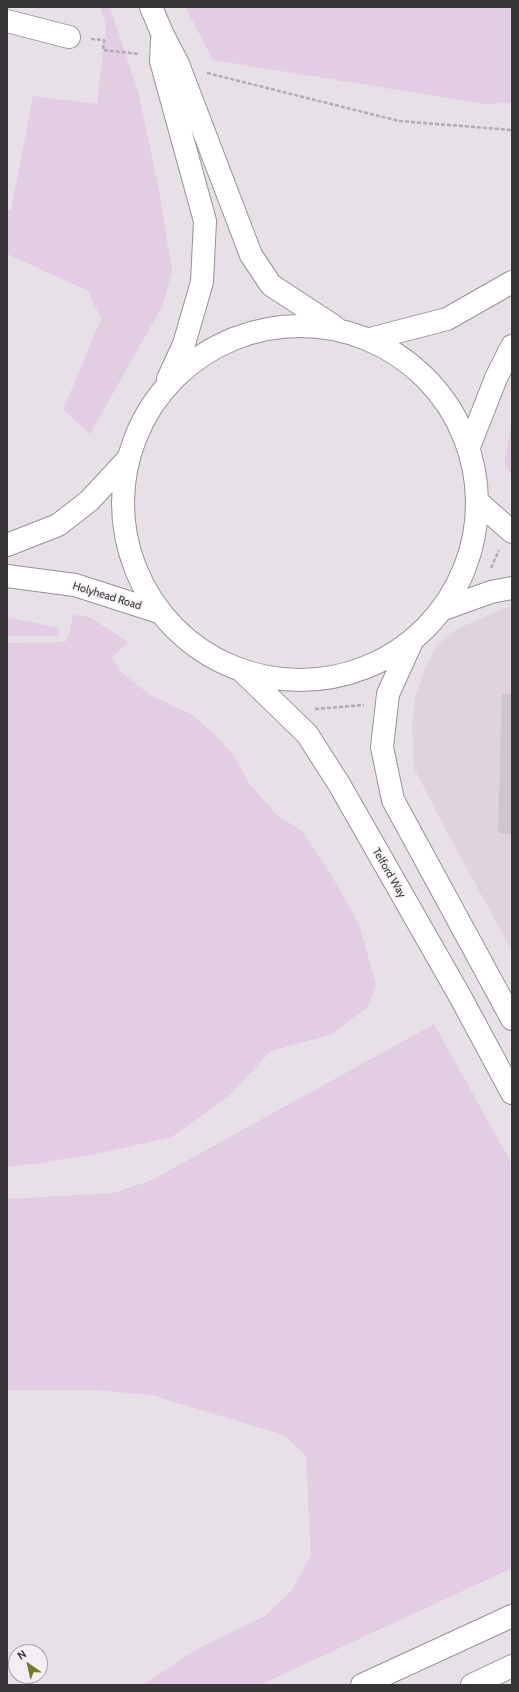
<!DOCTYPE html>
<style>
body{margin:0}
#map{position:relative;width:519px;height:1692px;overflow:hidden;background:#e7e1e7;font-family:Cabin,sans-serif}
canvas{display:block}
.frame{position:absolute;inset:0;border:8px solid #383638;pointer-events:none}
.north{position:absolute;left:8px;top:1644px;width:40px;height:40px;box-sizing:border-box;background:#f4eff4;border:1px solid #a9a5a9;border-radius:50%;rotate:326deg;font-size:11px;font-weight:700;line-height:16px;text-align:center;color:#383638}
.north::after{content:'';display:block;margin:auto;width:14px;height:18px;background:#717c27;clip-path:polygon(50% 0,100% 100%,50% 72%,0 100%)}
</style>
<div id="map">
<canvas width="519" height="1692"></canvas>
<div class="frame"></div>
<div class="north">N</div>
</div>
<script>
const ctx = document.querySelector('canvas').getContext('2d');
ctx.lineJoin = 'round';
function fillPath(path, color) { ctx.fillStyle = color; ctx.fill(path, 'evenodd'); }
const shape = rows => new Path2D(rows.map(r => 'M' + r).join(''));
function trace(path, color, width, dash) { ctx.strokeStyle = color; ctx.lineWidth = width; ctx.lineCap = dash ? 'butt' : 'round'; ctx.setLineDash(dash || []); ctx.stroke(path); }
function drawText(font, color, halo, rows, align = 'center') {
  ctx.font = font + ' Cabin,sans-serif'; ctx.lineWidth = 3; ctx.setLineDash([]); ctx.textBaseline = 'middle'; ctx.strokeStyle = halo; ctx.fillStyle = color; for (const [text, x, y, turn = 0] of rows) {
    ctx.save(); ctx.translate(x, y); ctx.rotate((+turn || 0) * Math.PI / 180); ctx.textAlign = isNaN(turn) ? turn : align; if (halo) ctx.strokeText(text, 0, 0); ctx.fillText(text, 0, 0); ctx.restore();
  }
}
const built = shape([
 [512,607,512,951,441,821,414,768,412,725,415,698,426,666,437,645,457,629,504,608]
]);
const green = shape([
 [100,7,110,7,138,91,159,190,172,271,163,305,90,434,63,410,101,319,88,291,7,254,7,209,11,210,33,96,97,104,106,26],
 [185,7,512,7,512,103,484,104,213,60],
 [512,420,512,476,504,463],
 [73,615,90,617,128,642,112,658,122,673,149,694,192,715,211,731,234,755,249,783,277,815,302,831,333,878,359,924,376,984,368,1007,330,1035,271,1051,228,1097,172,1137,101,1153,33,1164,7,1167,7,643,65,642,69,633],
 [7,617,59,628,59,636,7,636],
 [434,1024,512,1164,512,1568,260,1685,143,1685,197,1649,265,1616,292,1590,311,1555,306,1456,284,1435,151,1395,94,1390,7,1390,7,1199,113,1193,152,1180]
]);
const building = shape([
 [502,694,512,694,512,834,498,833]
]);
const path = shape([
 [91,39,104,40,103,50,139,54],
 [207,73,399,121,512,130],
 [491,568,499,550],
 [315,709,364,705]
]);
const street = shape([
 [7,21,69,37],
 [478,502,512,532],
 [441,610,491,592,512,588]
]);
const secondary = shape([
 [370,339,447,319,512,282],
 [469,447,496,378,512,346],
 [7,545,58,525,89,501,127,460],
 [7,576,75,585,159,612]
]);
const primary = shape([
 [151,7,162,33,178,64,251,255,271,285,335,327],
 [162,40,161,61,205,221,202,282,184,344,168,379],
 '123 503a177 177 0 1 1 354 0a177 177 0 1 1-354 0Z',
 [413,639,388,694,382,747,393,800,512,1019],
 [242,671,307,734,339,784,461,998,512,1093]
]);
const highway = shape([
 [362,1685,512,1616],
 [472,1685,512,1666]
]);
const streetNames = [
 ["Holyhead Road",107,596,17],
 ["Telford Way",389,873,60]
];
fillPath(built, '#dfd3de');
fillPath(green, '#e3cde3');
fillPath(building, '#ccc7cc');
trace(street, '#969196', 24);
trace(secondary, '#969196', 24);
trace(primary, '#969196', 24);
trace(highway, '#969196', 24);
trace(path, '#b1acb1', 2.5, [4, 2]);
trace(street, '#fff', 22);
trace(secondary, '#fff', 22);
trace(primary, '#fff', 22);
trace(highway, '#fff', 22);
drawText('11px', '#383638', '#f4eff4', streetNames);
</script>
